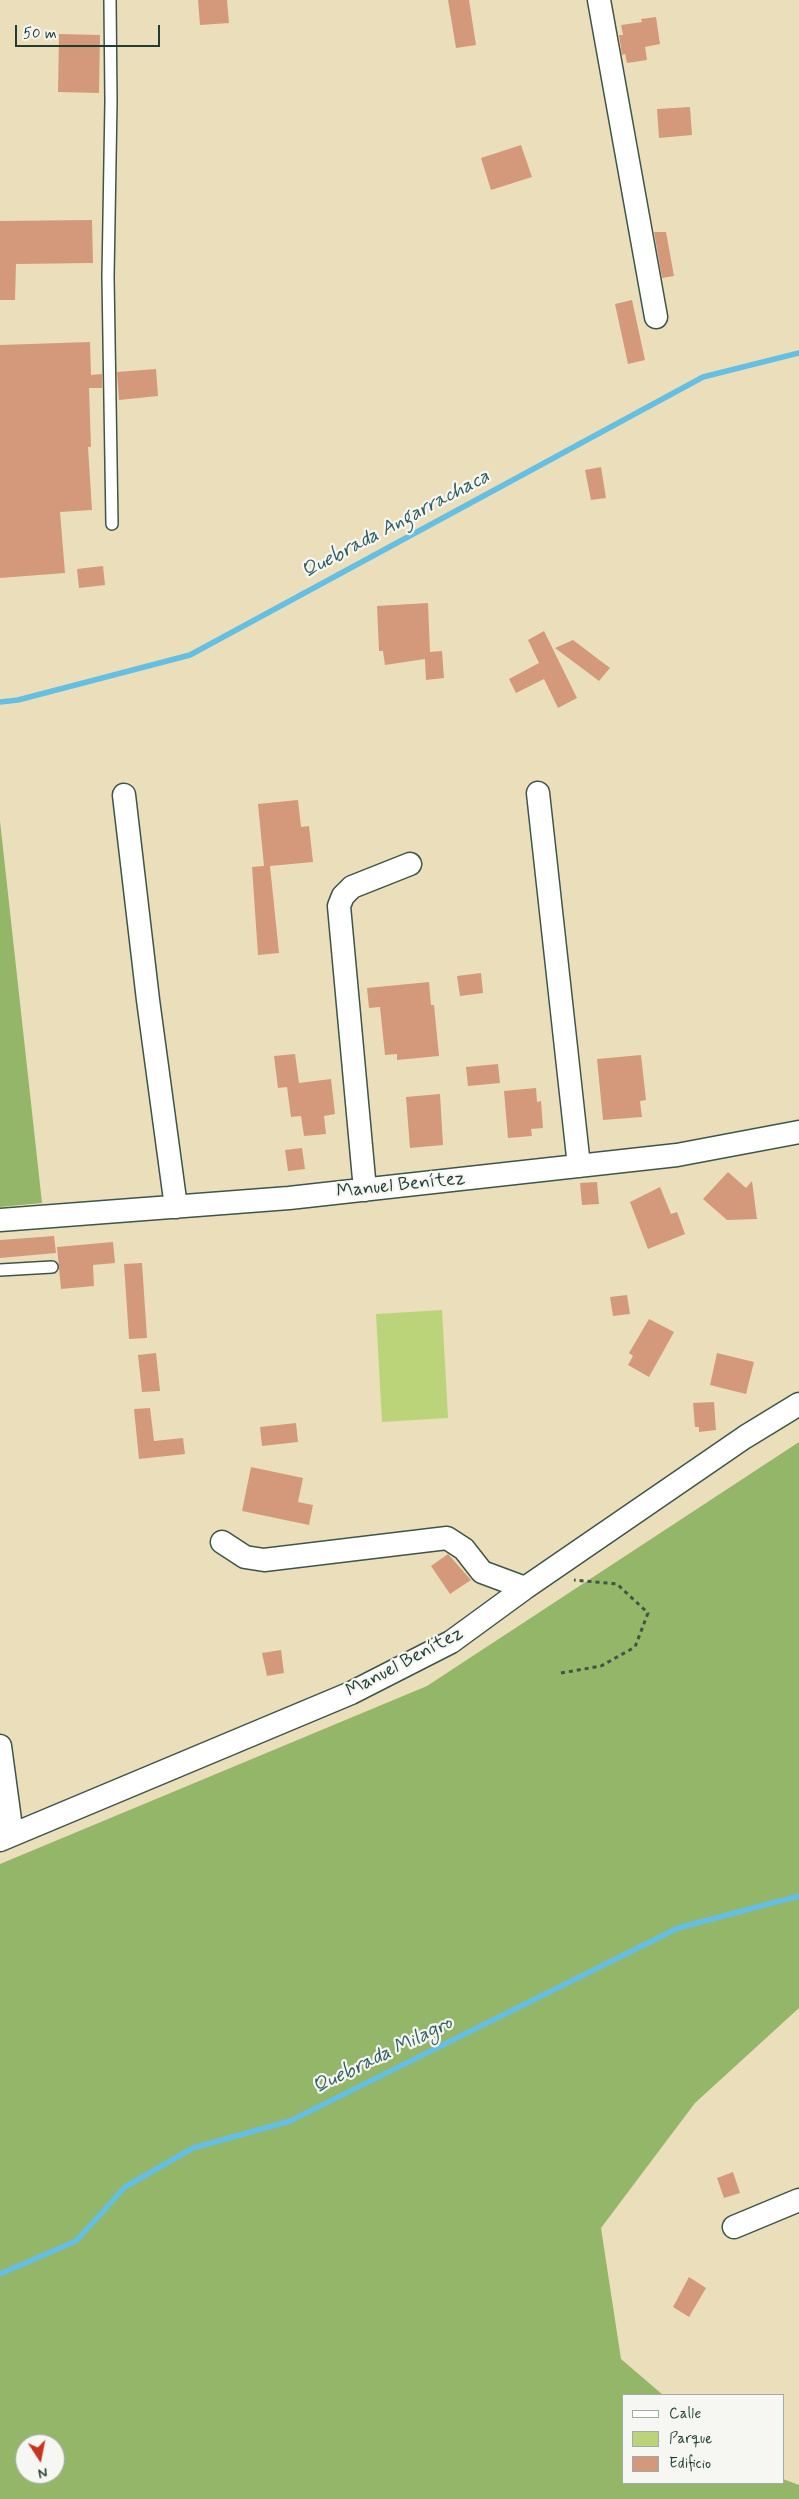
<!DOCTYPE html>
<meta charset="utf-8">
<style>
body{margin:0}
#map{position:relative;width:799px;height:2499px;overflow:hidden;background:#ebdfbb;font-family:Mynerve,sans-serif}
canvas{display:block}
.legend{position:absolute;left:622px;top:2394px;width:162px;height:90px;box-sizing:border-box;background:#f6f6f2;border:1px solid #a0aca6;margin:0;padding:6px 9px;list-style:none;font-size:15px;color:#1f3d34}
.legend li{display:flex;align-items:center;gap:10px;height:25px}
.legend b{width:25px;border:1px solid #a0aca6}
.north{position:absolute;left:15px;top:2434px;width:50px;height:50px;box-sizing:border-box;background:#f6f6f2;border:1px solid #a0aca6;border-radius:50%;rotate:169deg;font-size:14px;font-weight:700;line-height:20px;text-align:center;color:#1f3d34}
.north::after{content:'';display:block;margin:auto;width:18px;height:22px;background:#c8321e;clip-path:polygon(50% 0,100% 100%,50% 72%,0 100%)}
.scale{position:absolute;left:15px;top:25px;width:145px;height:22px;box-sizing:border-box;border:2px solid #1f3d34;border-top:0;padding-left:6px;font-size:15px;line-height:18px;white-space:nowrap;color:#1f3d34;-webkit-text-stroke:4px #f6f6f2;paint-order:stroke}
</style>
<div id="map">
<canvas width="799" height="2499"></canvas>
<ul class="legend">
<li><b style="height:6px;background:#fff"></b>Calle</li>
<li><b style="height:14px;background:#bbd479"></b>Parque</li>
<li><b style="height:14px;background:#d4997b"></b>Edificio</li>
</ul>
<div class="north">N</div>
<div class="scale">50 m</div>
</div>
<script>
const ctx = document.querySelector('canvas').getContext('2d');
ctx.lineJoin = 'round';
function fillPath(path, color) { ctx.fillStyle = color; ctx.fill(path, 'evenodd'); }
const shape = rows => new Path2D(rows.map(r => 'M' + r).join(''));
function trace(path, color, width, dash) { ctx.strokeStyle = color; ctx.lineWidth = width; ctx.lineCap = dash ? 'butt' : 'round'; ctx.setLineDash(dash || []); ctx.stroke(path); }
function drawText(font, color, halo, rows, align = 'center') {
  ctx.font = font + ' Mynerve,sans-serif'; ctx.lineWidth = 4.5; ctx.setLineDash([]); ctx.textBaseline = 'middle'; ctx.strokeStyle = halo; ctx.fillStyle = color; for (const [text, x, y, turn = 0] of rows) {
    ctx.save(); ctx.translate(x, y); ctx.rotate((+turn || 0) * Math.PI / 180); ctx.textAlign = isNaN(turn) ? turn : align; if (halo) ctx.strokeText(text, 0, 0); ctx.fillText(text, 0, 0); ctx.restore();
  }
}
const green = shape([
 [442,1310,448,1418,382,1422,376,1314]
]);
const forest = shape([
 [0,821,42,1203,0,1207],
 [799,1442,799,2008,695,2103,601,2228,621,2359,663,2395,623,2395,623,2483,783,2483,783,2479,799,2485,799,2499,0,2499,0,1864,427,1686],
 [25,2444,55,2444,55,2474,25,2474]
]);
const stream = shape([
 [0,702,18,700,190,655,703,377,799,353],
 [0,2274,76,2241,125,2187,193,2148,290,2121,678,1928,799,1896]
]);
const building = shape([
 [198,0,227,0,229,23,200,25],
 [448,0,469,0,476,45,456,48],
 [656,17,660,44,645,47,647,60,627,63,625,54,622,55,619,35,623,35,621,25,642,22,641,19],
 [59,34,100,35,99,93,58,92],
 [690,107,692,135,659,138,657,109],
 [521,145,532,177,491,190,481,158],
 [92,220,93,263,16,264,15,300,0,300,0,221],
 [654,232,666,232,674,276,662,278],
 [632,300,645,360,628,364,615,304],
 [90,342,91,375,102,374,102,388,89,388,91,447,88,447,92,510,60,512,65,573,0,578,0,345],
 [156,369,158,396,119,400,117,372],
 [601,467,606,498,591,500,585,470],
 [103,566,105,585,79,588,77,569],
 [428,603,430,652,442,651,444,678,426,680,425,659,385,665,383,651,379,651,377,606],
 [544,631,577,698,558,708,544,679,516,693,509,679,539,663,528,640],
 [573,640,610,668,599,681,555,648],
 [298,800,301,827,309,826,313,862,270,866,279,953,258,955,252,867,264,866,258,804],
 [481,973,483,993,460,996,457,976],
 [429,982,431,1005,434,1005,439,1056,397,1060,397,1054,385,1055,380,1007,369,1008,367,988],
 [295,1054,299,1083,331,1079,335,1114,324,1116,326,1134,304,1136,301,1116,291,1117,287,1087,278,1088,274,1056],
 [641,1055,646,1100,640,1101,642,1117,603,1120,597,1059],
 [498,1064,500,1083,468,1086,466,1067],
 [536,1088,537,1102,541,1101,543,1128,531,1129,532,1136,508,1138,504,1091],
 [440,1094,443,1145,410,1148,406,1097],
 [302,1148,305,1169,288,1171,285,1150],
 [728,1172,746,1188,752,1181,757,1219,727,1220,703,1199],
 [597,1182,599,1204,582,1205,580,1183],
 [660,1187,671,1214,677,1212,685,1234,648,1249,630,1202],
 [54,1236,56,1253,0,1258,0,1240],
 [113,1242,115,1263,93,1265,94,1286,61,1289,57,1247],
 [142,1263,147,1338,129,1339,124,1264],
 [627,1295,630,1314,613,1316,610,1297],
 [649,1319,674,1332,649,1377,628,1365,633,1356,629,1353],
 [156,1353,160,1391,142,1392,138,1355],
 [717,1353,754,1362,746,1394,710,1385],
 [714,1402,716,1430,699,1432,699,1427,695,1427,693,1403],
 [150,1408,154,1441,183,1438,185,1454,139,1459,134,1409],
 [296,1423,298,1442,262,1446,260,1427],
 [251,1467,303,1478,298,1502,313,1505,309,1525,242,1511],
 [448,1554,471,1580,450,1594,431,1566],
 [281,1650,284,1673,267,1676,262,1653],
 [733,2172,740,2193,724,2198,717,2178],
 [689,2277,706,2288,689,2317,673,2307]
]);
const path = shape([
 [561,1673,601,1666,635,1647,648,1613,617,1584,574,1580]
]);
const lane = shape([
 [110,0,111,101,108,277,112,524],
 [0,1270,52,1267]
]);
const street = shape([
 [599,0,656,317],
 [538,793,579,1166],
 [124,795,148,1000,176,1207],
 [365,1190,339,906,343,896,352,887,410,864],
 [0,1220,289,1198,677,1155,799,1132],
 [222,1542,245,1557,264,1560,447,1538,464,1549,482,1572,525,1588],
 [0,1746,12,1835],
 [0,1840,351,1693,451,1642,525,1588,745,1437,799,1404],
 [734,2227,799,2200]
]);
const streetNames = [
 ["Manuel Benítez",401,1186,-6],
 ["Manuel Benítez",405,1663,-28]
];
const waterNames = [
 ["Quebrada Angarrachaca",396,525,-28],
 ["Quebrada Milagro",383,2056,-26]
];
fillPath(green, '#bbd479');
fillPath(forest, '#94b669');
trace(stream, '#64bfe2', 5.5);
fillPath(building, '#d4997b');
trace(lane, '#3e5548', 14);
trace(street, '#3e5548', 25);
trace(path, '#3e5548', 3, [4, 4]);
trace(lane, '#fff', 11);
trace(street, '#fff', 22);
drawText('19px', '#1f3d34', '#f6f6f2', streetNames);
drawText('italic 20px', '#305e60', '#f6f6f2', waterNames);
</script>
